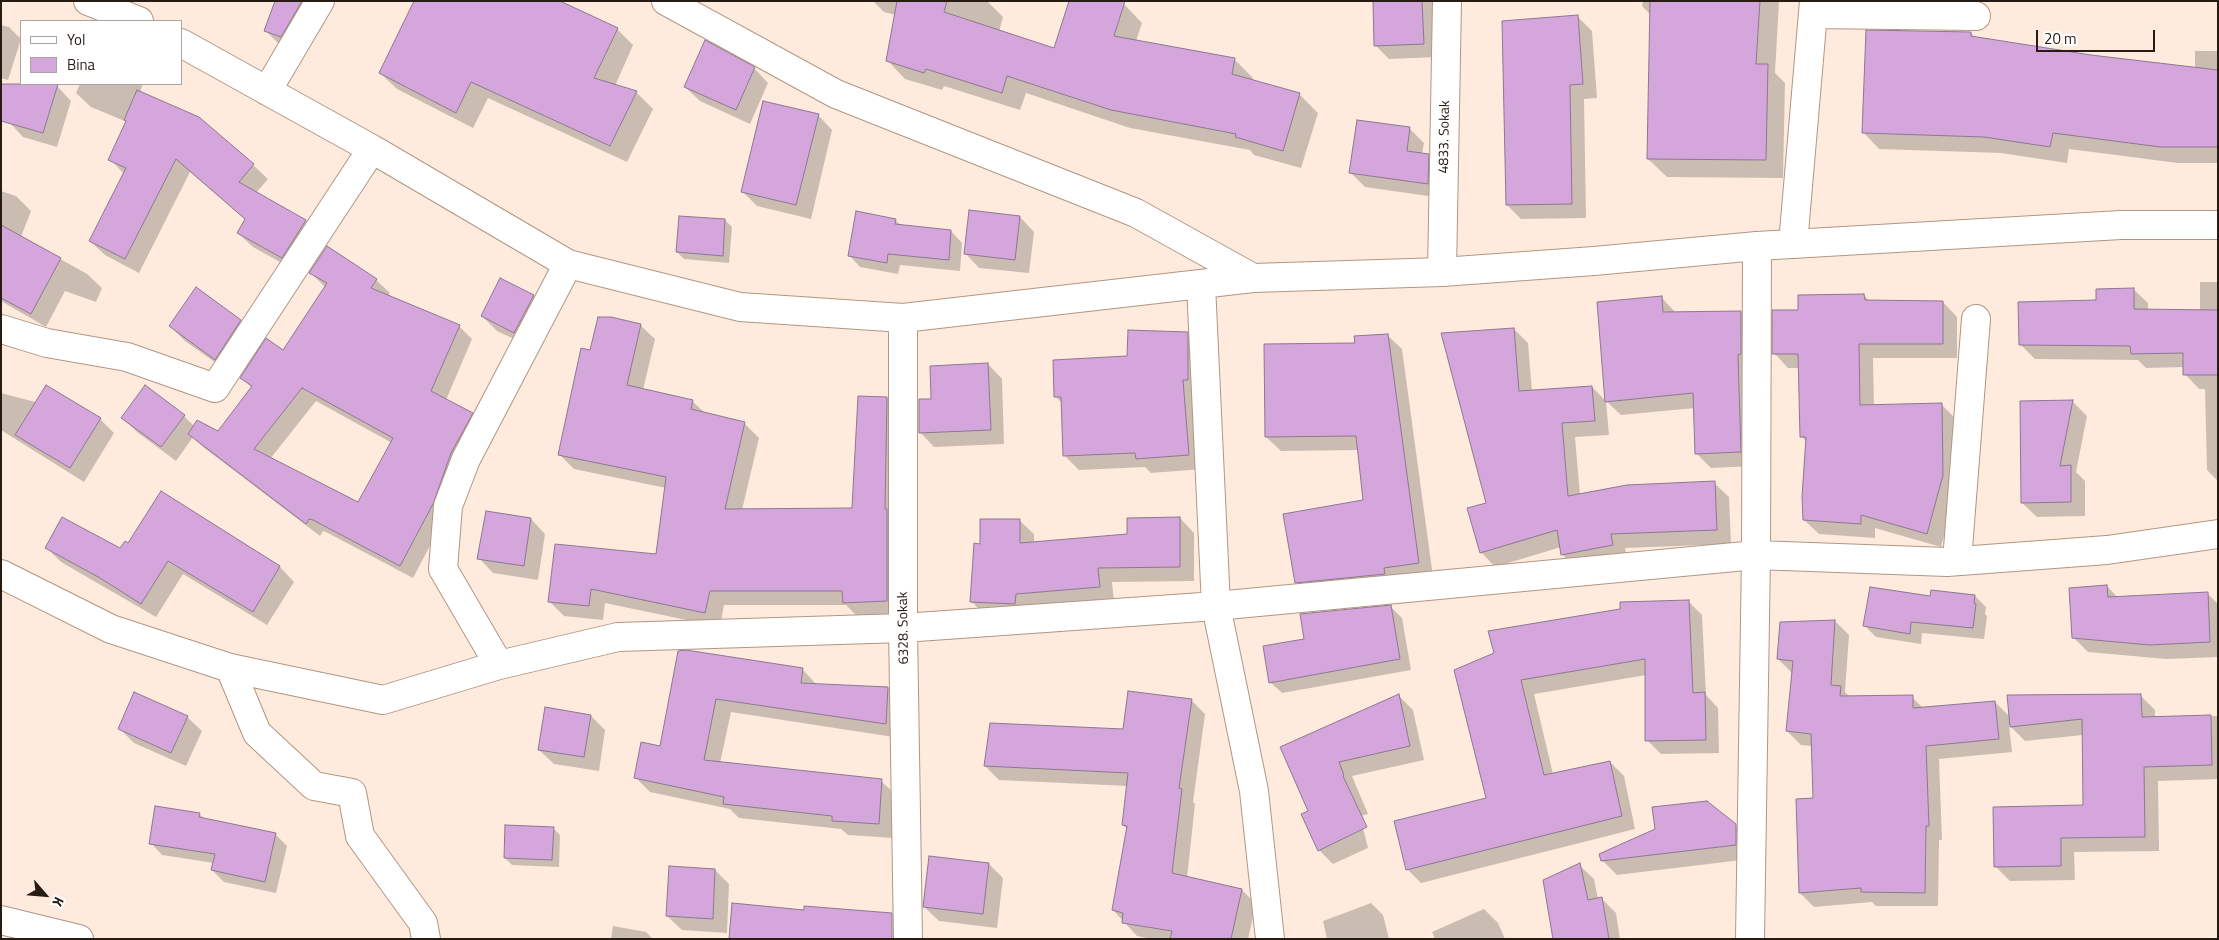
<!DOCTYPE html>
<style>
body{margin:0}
#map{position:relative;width:2219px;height:940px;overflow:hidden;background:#feebde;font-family:"Titillium Web",sans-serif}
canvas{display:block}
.frame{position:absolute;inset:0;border:2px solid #271c14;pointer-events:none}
.legend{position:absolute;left:20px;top:20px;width:162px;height:65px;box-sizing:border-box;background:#fff;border:1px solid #a9a4a1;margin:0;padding:6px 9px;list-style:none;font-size:15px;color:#271c14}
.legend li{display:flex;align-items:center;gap:10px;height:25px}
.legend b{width:25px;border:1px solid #a9a4a1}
.north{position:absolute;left:20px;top:870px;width:50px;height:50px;-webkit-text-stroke:4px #fff;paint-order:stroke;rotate:117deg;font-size:14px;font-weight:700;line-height:20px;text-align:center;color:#271c14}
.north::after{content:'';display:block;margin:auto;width:18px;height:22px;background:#271c14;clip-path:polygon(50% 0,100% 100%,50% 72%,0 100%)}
.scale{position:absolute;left:2036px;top:30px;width:119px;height:22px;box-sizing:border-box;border:2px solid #271c14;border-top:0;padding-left:6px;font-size:15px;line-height:18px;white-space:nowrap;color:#271c14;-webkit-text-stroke:4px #fff;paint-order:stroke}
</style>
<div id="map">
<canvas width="2219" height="940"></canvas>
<div class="frame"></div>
<ul class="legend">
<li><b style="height:6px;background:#fff"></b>Yol</li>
<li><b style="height:14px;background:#d5a6dc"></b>Bina</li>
</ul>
<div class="north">K</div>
<div class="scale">20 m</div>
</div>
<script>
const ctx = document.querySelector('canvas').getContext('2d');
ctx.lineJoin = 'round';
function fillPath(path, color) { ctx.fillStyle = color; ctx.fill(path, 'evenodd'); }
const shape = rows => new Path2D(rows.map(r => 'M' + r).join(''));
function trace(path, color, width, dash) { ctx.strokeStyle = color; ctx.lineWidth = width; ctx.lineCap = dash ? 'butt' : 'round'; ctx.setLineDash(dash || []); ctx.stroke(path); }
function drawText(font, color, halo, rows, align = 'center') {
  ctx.font = font + ' "Titillium Web",sans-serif'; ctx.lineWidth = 4; ctx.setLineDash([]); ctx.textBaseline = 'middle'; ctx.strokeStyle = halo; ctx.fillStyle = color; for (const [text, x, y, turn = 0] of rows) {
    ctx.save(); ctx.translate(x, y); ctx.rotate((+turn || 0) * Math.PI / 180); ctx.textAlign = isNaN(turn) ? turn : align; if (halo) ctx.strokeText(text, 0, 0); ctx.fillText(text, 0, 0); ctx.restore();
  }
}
const shadow = shape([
 [277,1,327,1,280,45,265,30],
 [873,1,987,1,1003,17,999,32,1054,49,1124,4,1142,23,1136,41,1235,60,1253,78,1252,81,1299,94,1318,113,1301,168,1254,155,1250,150,1130,128,1026,93,1020,110,944,86,942,90,905,79,887,60,896,15,884,12],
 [1374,1,1435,1,1437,57,1389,59,1375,45],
 [1643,1,1779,1,1775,73,1785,83,1783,178,1667,177,1648,159,1651,15,1642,6],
 [1871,1,1980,1,1979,20],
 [1577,16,1592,31,1597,98,1584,99,1586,218,1521,219,1507,205],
 [1,25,9,27,21,39,8,80,1,78],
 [617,29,633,45,615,86,637,93,653,109,627,162,488,98,473,128,397,89,380,73],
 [1971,33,1976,39,2091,56,2195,69,2195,51,2218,51,2218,163,2178,163,2069,149,2067,163,2001,153,1879,149,1863,132],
 [754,68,768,83,750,124,700,101,685,87],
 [21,82,48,84,57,86,71,101,57,147,23,137,9,122],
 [80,84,143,84,140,92,199,118,253,165,268,179,256,193,306,221,320,236,296,271,253,247,238,233,246,220,190,172,139,273,105,255,90,241,124,174,110,159,127,122,91,107,76,93],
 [818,115,832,130,811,219,757,206,743,192],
 [1409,128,1424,143,1422,154,1428,155,1442,169,1442,198,1365,187,1351,173],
 [1,191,16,196,31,211,21,237,87,274,102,288,96,302,65,291,46,327,1,301],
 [1020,217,1034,232,1029,273,979,268,965,253],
 [725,220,732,227,729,263,684,259,677,252],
 [895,220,902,226,951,231,962,243,960,271,900,265,898,274,860,267,849,255],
 [328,247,376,280,390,293,388,296,459,326,472,339,446,400,472,414,485,427,445,517,413,578,328,533,323,531,320,536,203,447,193,437,176,461,137,432,123,418,184,416,194,426,219,433,252,388,242,378,284,352,325,287,311,273],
 [316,401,392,443,359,504,270,459],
 [2200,282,2218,282,2218,481,2207,470,2205,389,2199,389,2185,374,2185,367,2146,368,2138,360,2035,359,2020,344,2097,301,2133,289,2148,303,2148,310,2200,311],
 [1864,295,1870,302,1943,302,1957,317,1957,358,1873,358,1874,406,1941,404,1956,419,1957,490,1941,547,1875,528,1875,538,1819,534,1804,520,1807,442,1802,437,1799,368,1788,368,1774,353,1799,311],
 [534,296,548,310,529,346,497,331,482,316],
 [1661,297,1676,313,1741,312,1755,327,1755,466,1711,468,1696,453,1695,408,1621,415,1606,401],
 [240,321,255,335,230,373,185,341,170,326],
 [640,325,655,339,643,390,692,401,706,414,744,423,759,438,742,510,854,509,887,398,901,413,901,615,858,617,846,605,724,605,720,627,605,603,603,620,564,616,550,602,657,555,666,488,574,469,559,454,591,352],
 [1514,329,1528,343,1532,392,1592,387,1606,401,1609,435,1575,437,1580,495,1714,483,1729,497,1731,544,1625,548,1627,559,1576,569,1562,554,1561,547,1495,567,1481,552],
 [1187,333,1201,348,1203,469,1151,473,1145,467,1079,470,1065,456,1062,403,1056,397,1128,357],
 [1387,335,1402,349,1433,577,1310,597,1296,582,1364,501,1359,450,1281,451,1266,437,1356,344],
 [988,364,1002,379,1004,444,934,447,920,432,932,401],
 [1,393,100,419,114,433,84,482,1,430],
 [2072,401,2087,416,2076,472,2085,481,2085,516,2037,517,2022,503],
 [161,493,280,567,294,582,267,625,183,574,156,617,61,562,47,548,121,550,129,544],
 [487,512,531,519,545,534,538,580,493,573,479,558],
 [1180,518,1194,533,1194,581,1112,582,1114,602,986,616,971,601,981,545,1019,520,1034,534,1034,543,1128,536],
 [2107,586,2118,598,2207,593,2218,604,2218,657,2166,659,2088,652,2073,637],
 [1975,596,1986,607,1985,614,1987,616,1984,639,1922,633,1921,644,1876,637,1865,626,1931,597],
 [1688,601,1702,615,1706,695,1718,708,1719,753,1661,754,1647,740,1646,675,1534,694,1553,774,1610,762,1624,776,1635,829,1421,883,1407,869,1488,799,1456,671],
 [1390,606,1402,618,1411,670,1282,693,1270,682],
 [1835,621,1849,635,1845,692,1850,697,1912,697,1924,709,1995,702,2010,717,2140,695,2155,710,2155,718,2218,716,2218,779,2158,781,2159,851,2074,852,2075,880,2010,881,1996,867,2084,806,2083,735,2025,741,2009,725,2012,752,1939,759,1942,840,1939,840,1938,906,1876,906,1872,902,1814,907,1800,893,1814,799,1813,746,1801,745,1787,731,1792,673,1778,659],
 [679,652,802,669,817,685,888,688,902,703,900,738,731,712,720,763,881,781,896,795,893,838,848,835,841,829,739,818,730,809,650,792,635,777,661,747],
 [1399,696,1413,710,1424,760,1352,776,1368,814,1360,816,1368,848,1333,864,1319,850,1310,811,1282,747],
 [1191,700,1205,714,1193,802,1195,804,1187,878,1242,890,1256,904,1248,939,1151,939,1137,936,1113,910,1127,829,1123,825,1128,786,999,780,985,766,1124,731],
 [546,709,591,716,605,730,599,771,554,764,539,750],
 [187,717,202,731,186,766,134,743,120,729],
 [199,814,205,819,275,834,287,846,276,893,224,882,212,870,214,863,162,855,151,843],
 [1735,825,1750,840,1750,859,1617,875,1602,860,1656,830],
 [553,828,560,835,559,867,512,865,505,858],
 [989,864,1003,878,997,928,939,921,924,907],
 [1579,865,1594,879,1598,899,1602,899,1616,913,1620,939,1554,939],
 [715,870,729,884,727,933,682,930,667,916],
 [1371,903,1383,915,1389,939,1327,939,1323,921],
 [1484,909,1498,923,1505,939,1435,939,1432,932],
 [613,926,646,932,653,939,611,939]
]);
const building = shape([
 [275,1,302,1,281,37,264,31,275,1],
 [414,1,560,1,618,28,594,78,637,91,610,146,471,82,456,113,379,73,414,1],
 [897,1,947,1,944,12,1054,48,1069,1,1125,1,1114,36,1235,58,1232,74,1300,93,1283,151,1235,137,1236,134,1111,110,1007,76,1002,93,926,69,924,73,886,61,897,1],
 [1373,1,1422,1,1424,44,1374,46,1373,1],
 [1650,1,1760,1,1756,64,1768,64,1766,160,1647,159,1650,1],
 [1578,15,1583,84,1570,85,1572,204,1506,205,1502,21,1578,15],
 [1866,30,1971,32,1971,36,2091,55,2218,70,2218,147,2160,147,2053,133,2050,147,1984,137,1862,133,1866,30],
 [705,40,755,67,736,110,684,87,705,40],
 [1,84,58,84,43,133,1,121,1,84],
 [137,90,199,117,254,164,239,182,306,220,282,258,237,233,245,219,176,159,125,259,89,241,126,168,108,160,126,121,124,120,137,90],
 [763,101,819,114,796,205,741,192,763,101],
 [1357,120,1410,127,1407,151,1429,154,1428,184,1349,173,1357,120],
 [969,210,1020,216,1015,260,964,254,969,210],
 [856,211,896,219,895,224,951,230,949,260,888,254,887,263,848,256,856,211],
 [679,216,725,219,723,256,676,252,679,216],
 [1,225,61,258,31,314,1,298,1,225],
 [327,246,377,279,371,288,460,325,431,391,473,413,451,453,433,504,400,566,313,520,309,519,306,524,188,434,197,420,218,431,252,386,240,378,266,338,283,350,327,283,309,273,327,246],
 [302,388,393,438,358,502,254,449,302,388],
 [500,278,534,295,514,333,481,316,500,278],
 [196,287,241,320,215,360,169,326,196,287],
 [2134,288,2134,309,2218,310,2218,375,2183,375,2183,353,2131,354,2130,346,2019,345,2018,302,2096,300,2096,289,2134,288],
 [1864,294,1865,300,1943,301,1943,344,1859,344,1860,405,1942,403,1943,475,1927,534,1861,515,1861,524,1803,520,1802,497,1806,437,1800,437,1798,354,1772,354,1772,310,1798,310,1798,295,1864,294],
 [1662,296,1663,312,1741,311,1741,354,1738,355,1741,452,1695,454,1693,393,1605,402,1597,302,1662,296],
 [598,317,611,317,641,324,627,385,693,400,691,409,745,422,725,509,852,508,858,396,887,397,885,509,887,509,887,601,843,603,842,591,710,591,705,613,591,589,589,606,548,602,555,544,656,554,666,477,558,455,581,348,590,350,598,317],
 [1514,328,1519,391,1592,386,1595,421,1562,423,1568,496,1627,485,1715,481,1717,530,1611,534,1613,545,1561,555,1557,530,1480,553,1467,508,1486,503,1441,333,1514,328],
 [1128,330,1188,332,1188,380,1183,380,1189,455,1136,459,1135,453,1063,456,1061,397,1054,397,1053,360,1127,356,1128,330],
 [1388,334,1419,563,1384,568,1385,574,1295,583,1283,514,1363,500,1356,436,1265,437,1264,344,1355,343,1354,336,1388,334],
 [988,363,991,430,919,433,919,399,931,399,930,366,988,363],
 [46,385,101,418,70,468,15,435,46,385],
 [145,385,185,415,161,447,121,418,145,385],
 [2073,400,2060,466,2071,465,2071,502,2021,503,2020,401,2073,400],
 [161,491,280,566,253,612,168,561,141,604,100,578,45,548,62,517,120,548,125,541,128,543,161,491],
 [486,511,531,518,524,566,477,559,486,511],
 [1180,517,1180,567,1098,568,1100,587,1016,594,1015,604,970,602,974,543,980,544,980,519,1020,519,1020,543,1127,534,1127,518,1180,517],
 [2107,585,2108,597,2208,592,2210,642,2150,645,2072,638,2069,588,2107,585],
 [1870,587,1930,596,1931,590,1975,595,1974,603,1976,604,1973,628,1911,622,1910,634,1863,626,1870,587],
 [1689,600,1693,693,1705,692,1706,740,1645,741,1645,659,1521,680,1544,775,1610,761,1622,816,1406,870,1394,821,1486,798,1454,670,1494,653,1488,631,1620,609,1620,602,1689,600],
 [1391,605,1400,659,1269,683,1263,646,1304,639,1300,614,1391,605],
 [1835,620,1831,685,1841,686,1840,696,1913,695,1913,708,1995,701,1999,739,1926,746,1929,826,1926,826,1925,893,1861,892,1861,888,1799,893,1796,799,1813,798,1811,734,1786,731,1793,661,1777,659,1780,622,1835,620],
 [686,650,803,668,801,683,888,687,886,724,716,699,704,760,882,779,879,824,832,821,832,816,723,804,724,797,634,778,641,742,660,746,678,651,686,650],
 [1128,691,1192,699,1179,788,1182,789,1172,873,1242,889,1231,939,1170,939,1172,931,1122,923,1123,913,1112,910,1127,826,1122,825,1128,773,984,766,990,723,1123,729,1128,691],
 [134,692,188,716,171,753,118,729,134,692],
 [1399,694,1410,746,1339,762,1344,775,1343,776,1367,827,1318,851,1301,814,1308,811,1280,747,1399,694],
 [2141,694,2142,717,2211,715,2212,765,2144,767,2145,837,2061,838,2061,866,1994,867,1993,807,2083,805,2082,719,2010,727,2007,695,2141,694],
 [545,707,591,715,584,757,538,750,545,707],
 [1707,801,1736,824,1736,845,1601,861,1599,854,1655,829,1652,807,1707,801],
 [155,806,200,813,199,817,276,833,265,882,211,870,215,854,149,844,155,806],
 [505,825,554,827,552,860,504,858,505,825],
 [929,856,989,863,983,914,923,907,929,856],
 [1580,863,1588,900,1602,897,1609,939,1553,939,1543,880,1580,863],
 [669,866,715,869,713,919,666,916,669,866],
 [732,903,804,910,804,906,892,913,892,939,729,939,732,903]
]);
const street = shape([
 [88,1,139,21],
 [1813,14,1976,16],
 [181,43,372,149,568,264,740,307,903,318,1253,278],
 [267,91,320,1],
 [1793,244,1814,1],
 [1442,272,1447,1],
 [1201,285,1216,606,1254,791,1270,939],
 [903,318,903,628,908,939],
 [1,329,47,343,127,357,215,388,372,149],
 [1957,561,1976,319],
 [1,574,111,629,230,668,383,700,499,665,618,637,903,628,1216,606,1756,555,1947,562,2107,550,2218,534],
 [499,665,443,569,448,506,466,459,568,264],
 [230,668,257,733,314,786,352,793,360,836,423,923,426,939],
 [1,920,79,939],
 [1750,939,1756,555,1757,246]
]);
const secondary = shape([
 [666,1,836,94,1136,213,1253,278,1442,272,1594,261,1757,246,2121,225,2218,225]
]);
const streetNames = [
 ["4833. Sokak",1445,137,-89],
 ["6328. Sokak",904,628,-91]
];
fillPath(shadow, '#0003');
fillPath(building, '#d5a6dc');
trace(building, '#8c7790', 1);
trace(street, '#b29681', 30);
trace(secondary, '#b29681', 30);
trace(street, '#fff', 28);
trace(secondary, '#fff', 28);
drawText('14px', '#271c14', '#fff', streetNames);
</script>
